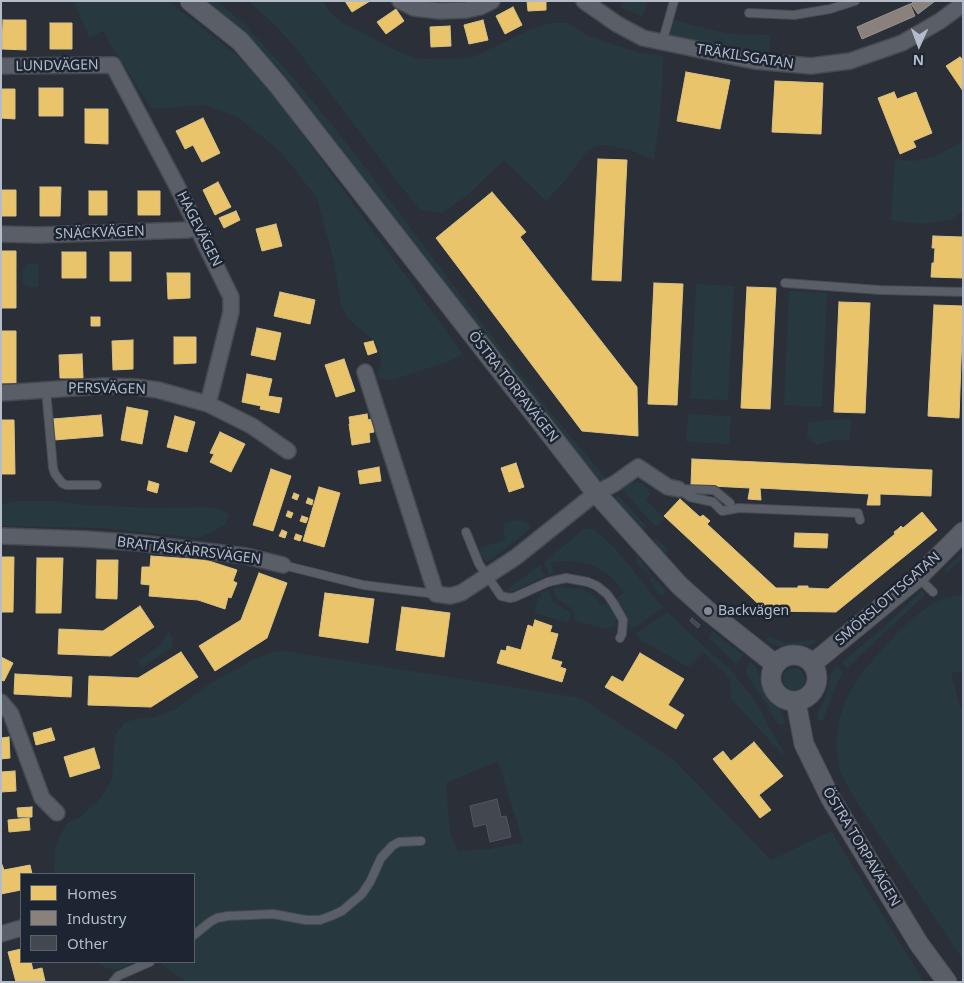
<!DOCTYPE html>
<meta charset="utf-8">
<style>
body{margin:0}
#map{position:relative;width:964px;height:983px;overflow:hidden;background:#2a2f38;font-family:"Noto Sans",sans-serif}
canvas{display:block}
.frame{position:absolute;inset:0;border:2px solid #b4bbc9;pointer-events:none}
.legend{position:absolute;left:20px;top:873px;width:175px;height:90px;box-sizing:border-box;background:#1d2533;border:1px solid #59616f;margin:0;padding:6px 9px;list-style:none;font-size:15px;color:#b4bbc9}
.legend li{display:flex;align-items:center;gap:10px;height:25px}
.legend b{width:25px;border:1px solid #59616f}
.north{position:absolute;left:894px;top:20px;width:50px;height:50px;-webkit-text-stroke:4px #1d2533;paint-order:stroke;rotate:182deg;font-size:14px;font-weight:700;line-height:20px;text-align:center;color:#b4bbc9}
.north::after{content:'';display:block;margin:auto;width:18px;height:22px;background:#b4bbc9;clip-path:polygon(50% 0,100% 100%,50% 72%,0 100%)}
</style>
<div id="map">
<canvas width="964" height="983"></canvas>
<div class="frame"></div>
<ul class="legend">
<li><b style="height:14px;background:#e9c46a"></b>Homes</li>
<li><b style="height:14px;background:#8a817c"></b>Industry</li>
<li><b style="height:14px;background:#43474f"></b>Other</li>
</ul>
<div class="north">N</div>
</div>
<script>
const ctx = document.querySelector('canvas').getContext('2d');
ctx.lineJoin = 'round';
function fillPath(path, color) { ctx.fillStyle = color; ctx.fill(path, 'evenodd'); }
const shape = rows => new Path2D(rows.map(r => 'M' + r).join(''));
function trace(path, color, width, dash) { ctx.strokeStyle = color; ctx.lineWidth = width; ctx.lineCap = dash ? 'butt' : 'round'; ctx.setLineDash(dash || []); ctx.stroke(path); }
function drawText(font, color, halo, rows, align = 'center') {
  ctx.font = font + ' "Noto Sans",sans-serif'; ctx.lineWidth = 5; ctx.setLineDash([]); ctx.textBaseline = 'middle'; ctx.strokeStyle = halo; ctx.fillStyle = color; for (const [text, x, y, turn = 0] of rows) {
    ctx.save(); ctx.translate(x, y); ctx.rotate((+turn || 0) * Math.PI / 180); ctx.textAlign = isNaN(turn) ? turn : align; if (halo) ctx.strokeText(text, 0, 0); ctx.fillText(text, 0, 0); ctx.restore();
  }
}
const green = shape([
 [74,1,168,1,218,40,248,65,273,94,463,354,450,361,392,380,376,378,382,362,375,341,348,319,341,305,334,262,317,198,280,151,237,117,205,105,152,109,110,44,104,31,89,37],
 [207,1,217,1,246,26,280,63,312,100,355,154,491,335,550,412,604,476,604,479,599,479,596,477,574,451,241,30],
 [248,1,323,1,327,9,343,23,399,52,420,59,471,58,529,30,550,23,568,23,585,34,614,45,642,53,663,56,661,108,654,160,630,150,608,145,595,146,585,154,564,182,546,201,504,160,469,194,442,213,421,210,407,194,298,51,274,24],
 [623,1,648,1,642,16,621,8],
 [673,6,677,8,674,19,691,25,731,34,770,35,769,58,671,38,668,35],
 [963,141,963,211,952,219,921,224,891,220,895,159,913,161,935,156],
 [38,263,38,287,28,287,23,283,23,269,28,264],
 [696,284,734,286,728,400,690,399],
 [789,291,827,293,822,407,784,405],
 [688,414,731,416,729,444,686,442],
 [851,419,850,440,834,440,817,445,807,437,808,423,824,420],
 [633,482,642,483,651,494,646,500,665,518,658,525,654,525,623,491,624,487],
 [618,495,647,527,644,530,616,501,616,497],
 [18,501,56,501,86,505,153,508,205,507,217,509,227,513,229,516,225,525,199,538,102,528,1,526,1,504],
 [515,520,525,522,531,527,530,529,491,560,486,562,481,555,479,548,505,540,503,524],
 [584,529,594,529,614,547,663,608,631,630,626,617,615,599,624,593,618,584,607,574,590,564,569,561,550,562,554,573,549,575,544,562],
 [654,538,657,539,668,550,665,554,652,543],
 [963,552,963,558,946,573,944,570],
 [636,557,639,557,652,577,666,591,662,597,649,580,651,578,645,569,641,568,636,562],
 [540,565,544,577,514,591,506,591,506,590],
 [560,587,581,589,591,593,602,605,608,603,617,616,615,626,606,629,573,620,575,615,574,610,556,598,553,588],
 [549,590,553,602,567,610,571,614,568,623,534,613,538,598,541,596,540,593],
 [922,590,926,594,847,668,842,662,884,627],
 [963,594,963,671,951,673,960,708,963,711,963,960,853,796,840,772,836,744,839,720,847,697,864,670,898,632,923,610,941,599],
 [667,612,731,671,753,697,787,759,731,699,730,678,703,652,688,667,642,641,635,634],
 [712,631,743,655,736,664,709,638],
 [169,632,173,639,172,647,142,668,138,661,161,644],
 [769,636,786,643,815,640,817,642,805,647,787,649,765,641],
 [285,651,581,698,674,760,771,860,831,831,924,982,186,982,160,963,155,962,194,962,194,874,54,874,55,850,60,835,67,823,80,817,100,799,112,779,115,735,124,723,138,718,155,717,176,709,211,683,253,660,272,652],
 [498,761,523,842,490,849,458,851,450,833,446,783],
 [749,663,752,663,756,668,761,677,764,692,781,711,785,721,785,724,778,724,747,674,746,670],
 [837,667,841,669,842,674,834,690,823,721,818,720,818,712,826,696,831,674],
 '783 679a11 11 0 1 1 22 0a11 11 0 1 1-22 0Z',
 [96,962,138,962,115,970,105,968]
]);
const homes = shape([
 [345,1,370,1,352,12,345,1],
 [527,1,546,1,546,10,528,11,527,1],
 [513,7,522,25,505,34,496,16,513,7],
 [396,9,404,21,386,34,377,22,396,9],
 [3,20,26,20,26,50,2,49,3,20],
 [483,20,488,40,469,44,464,25,483,20],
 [50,23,72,23,72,49,50,49,50,23],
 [450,26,451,46,431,47,430,27,450,26],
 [960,57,963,60,963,91,946,66,960,57],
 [686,72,730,80,720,129,677,121,686,72],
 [775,81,823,83,821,134,772,132,775,81],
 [39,88,63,88,63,116,39,116,39,88],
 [1,89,15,89,15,119,1,118,1,89],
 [894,92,897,99,916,92,932,133,913,141,916,147,900,154,878,98,894,92],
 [85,109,108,109,108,144,85,143,85,109],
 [203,118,220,153,202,162,193,145,185,149,176,131,203,118],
 [598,159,627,160,621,281,592,280,598,159],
 [218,182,231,207,215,215,203,190,218,182],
 [40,187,61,187,60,216,40,216,40,187],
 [1,190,16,190,16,216,1,216,1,190],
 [89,191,107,191,107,215,89,215,89,191],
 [138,191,160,191,160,215,138,215,138,191],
 [492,192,526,232,520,237,637,387,638,436,582,431,436,238,492,192],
 [236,211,240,220,224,228,219,218,236,211],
 [276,224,282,246,262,251,256,229,276,224],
 [933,236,963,237,963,278,931,277,932,263,934,263,935,248,932,248,933,236],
 [1,251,16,251,16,308,1,308,1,251],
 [62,252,86,252,86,278,62,278,62,252],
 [110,252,131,252,131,281,110,281,110,252],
 [167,273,190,273,190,298,168,299,167,273],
 [654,283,683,284,677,405,648,404,654,283],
 [747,287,776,288,770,409,741,408,747,287],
 [280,292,315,300,310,324,274,316,280,292],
 [839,302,870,303,865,413,834,412,839,302],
 [934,305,963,306,959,418,928,416,934,305],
 [91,317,100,317,100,326,91,326,91,317],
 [257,328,281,333,275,360,251,355,257,328],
 [1,331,16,331,16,383,1,383,1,331],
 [174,337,196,337,196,363,174,364,174,337],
 [133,340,133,369,113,370,112,341,133,340],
 [373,341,377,352,368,355,364,343,373,341],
 [82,354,83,378,60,378,59,355,82,354],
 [344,359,355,391,336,397,325,365,344,359],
 [247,374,272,379,268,396,282,398,279,413,260,409,261,406,242,402,247,374],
 [127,407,148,411,142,444,121,440,127,407],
 [367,414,368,420,372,419,374,432,369,433,370,442,352,445,349,424,350,424,349,417,367,414],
 [101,415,103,436,54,440,53,419,101,415],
 [175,416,195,422,187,452,167,447,175,416],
 [1,420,14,420,15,474,1,474,1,420],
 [220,432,245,444,231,472,210,462,214,454,210,453,220,432],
 [692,459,932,470,931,496,880,494,880,505,867,505,869,494,760,488,761,500,748,499,750,488,691,485,692,459],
 [516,463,524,487,509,492,501,468,516,463],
 [379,467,381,481,360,484,358,471,379,467],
 [271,469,291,476,273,531,253,525,271,469],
 [149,481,159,484,157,493,147,490,149,481],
 [319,487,340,493,324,547,303,541,319,487],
 [294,493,299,495,297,500,292,498,294,493],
 [308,498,313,500,312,505,306,503,308,498],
 [680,499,700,517,703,515,710,521,707,524,776,588,798,588,798,586,808,586,808,588,828,589,895,534,894,532,898,529,901,526,903,528,922,512,937,530,836,612,766,611,664,516,680,499],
 [288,511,293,513,291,518,286,516,288,511],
 [302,516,308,518,306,523,300,521,302,516],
 [282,530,287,532,285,538,279,536,282,530],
 [795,533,828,534,827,548,794,547,795,533],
 [296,534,302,536,300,541,294,539,296,534],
 [151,556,206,560,237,570,233,581,237,583,231,598,228,597,225,609,198,600,149,596,150,585,141,584,142,567,150,567,151,556],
 [1,557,14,557,13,612,1,612,1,557],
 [37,558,63,558,61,613,36,613,37,558],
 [97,560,118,560,117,599,96,598,97,560],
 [259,573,287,583,267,638,215,671,199,646,241,620,259,573],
 [325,593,374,599,368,643,319,636,325,593],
 [140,606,154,627,111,656,58,654,59,629,103,631,140,606],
 [402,607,450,613,444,657,396,650,402,607],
 [535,620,552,626,550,632,558,634,551,659,562,662,560,667,566,669,562,682,497,663,501,650,506,651,507,646,521,650,528,625,533,627,535,620],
 [181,652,198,677,151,707,88,705,89,676,138,678,181,652],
 [640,653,684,679,668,705,684,715,676,729,605,687,612,676,623,682,640,653],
 [1,657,13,663,4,681,1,680,1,657],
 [15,674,72,677,71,697,14,694,15,674],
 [51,728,55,740,36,745,33,733,51,728],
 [9,737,10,758,1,759,1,738,9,737],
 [754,742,783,776,759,795,771,810,760,818,713,759,723,751,731,761,754,742],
 [94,748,100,768,70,777,64,757,94,748],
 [15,771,16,791,1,792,1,772,15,771],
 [32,807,32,817,18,817,17,808,32,807],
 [29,818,30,830,9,832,8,820,29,818],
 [1,862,4,870,30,865,32,874,21,874,21,890,1,894,1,862],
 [21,949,21,962,31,962,33,970,42,968,45,981,16,982,8,952,21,949]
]);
const industry = shape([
 [914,1,935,1,918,14,911,4,914,1],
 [910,4,915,16,862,39,857,27,910,4]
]);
const building = shape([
 [692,618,700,625,698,628,690,621,692,618],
 [497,799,501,817,506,816,511,837,490,842,486,824,474,827,470,806,497,799]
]);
const service = shape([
 [749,13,794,15,830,9,855,1],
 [662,43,674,1],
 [785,283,880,290,963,292],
 [46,390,53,468,55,474,62,483,66,485,97,485],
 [678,489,690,497,713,502,722,511,739,508,858,513,860,520],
 [680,489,714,490,730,503],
 [466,532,479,564,501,596,510,598,515,597,548,582,566,578,588,582,597,586,607,594,614,604,623,620,622,634,620,638],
 [283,565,363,585,436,594],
 [918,577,933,592],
 [194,935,210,922,217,918,228,916,273,914,306,920,320,920,331,916,342,911,362,894,370,882,381,858,392,846,399,842,421,841],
 [113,982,118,976,150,962]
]);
const minor = shape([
 [400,1,414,8,440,11,466,10,480,7,492,1],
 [584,1,617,24,643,38,754,61,811,66,850,61,902,43,940,21,963,4],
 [1,66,113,65,177,186,231,297,231,312,208,404],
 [1,234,39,235,188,230,198,228],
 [365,372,436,594,450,596,461,593,516,557,596,493,614,484,638,467,668,487,678,489],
 [1,393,103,386,136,387,158,390,208,404,252,426,288,451],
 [1,536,87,539,140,543,246,556,283,565],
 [1,702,11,714,42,798,57,813],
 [1,934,21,928]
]);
const tertiary = shape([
 [190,1,240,41,278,85,596,493,679,585,708,611,775,664],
 '771 678a23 23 0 1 1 46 0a23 23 0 1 1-46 0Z',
 [812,664,918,577,963,532],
 [796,702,804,744,831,799,919,944,947,982]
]);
const markers = [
 [708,611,5,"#848a96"]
];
const streetNames = [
 ["TRÄKILSGATAN",745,57,9],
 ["LUNDVÄGEN",57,66,-1],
 ["HAGEVÄGEN",199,229,63],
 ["SNÄCKVÄGEN",100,233,-2],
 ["ÖSTRA TORPAVÄGEN",513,387,52],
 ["PERSVÄGEN",107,389,1],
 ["BRATTÅSKÄRRSVÄGEN",189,551,7],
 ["SMÖRSLOTTSGATAN",888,599,-41],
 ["ÖSTRA TORPAVÄGEN",861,847,59]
];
const poiNames = [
 ["Backvägen",718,611]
];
fillPath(green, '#27393e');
fillPath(homes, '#e9c46a');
trace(homes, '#d9c186', 1);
fillPath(industry, '#8a817c');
trace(industry, '#979293', 1);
fillPath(building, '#43474f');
trace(building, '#52575f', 1);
trace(service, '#464a51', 10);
trace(minor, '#464a51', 18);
trace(tertiary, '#464a51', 21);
trace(service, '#5a5e66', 8);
trace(minor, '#5a5e66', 15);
trace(tertiary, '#5a5e66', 19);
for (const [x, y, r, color] of markers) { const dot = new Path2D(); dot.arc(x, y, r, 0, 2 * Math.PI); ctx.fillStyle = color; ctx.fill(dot); trace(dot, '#1d2533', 2); }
drawText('14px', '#b4bbc9', '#1d2533', streetNames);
drawText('14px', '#b4bbc9', '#1d2533', poiNames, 'left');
</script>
